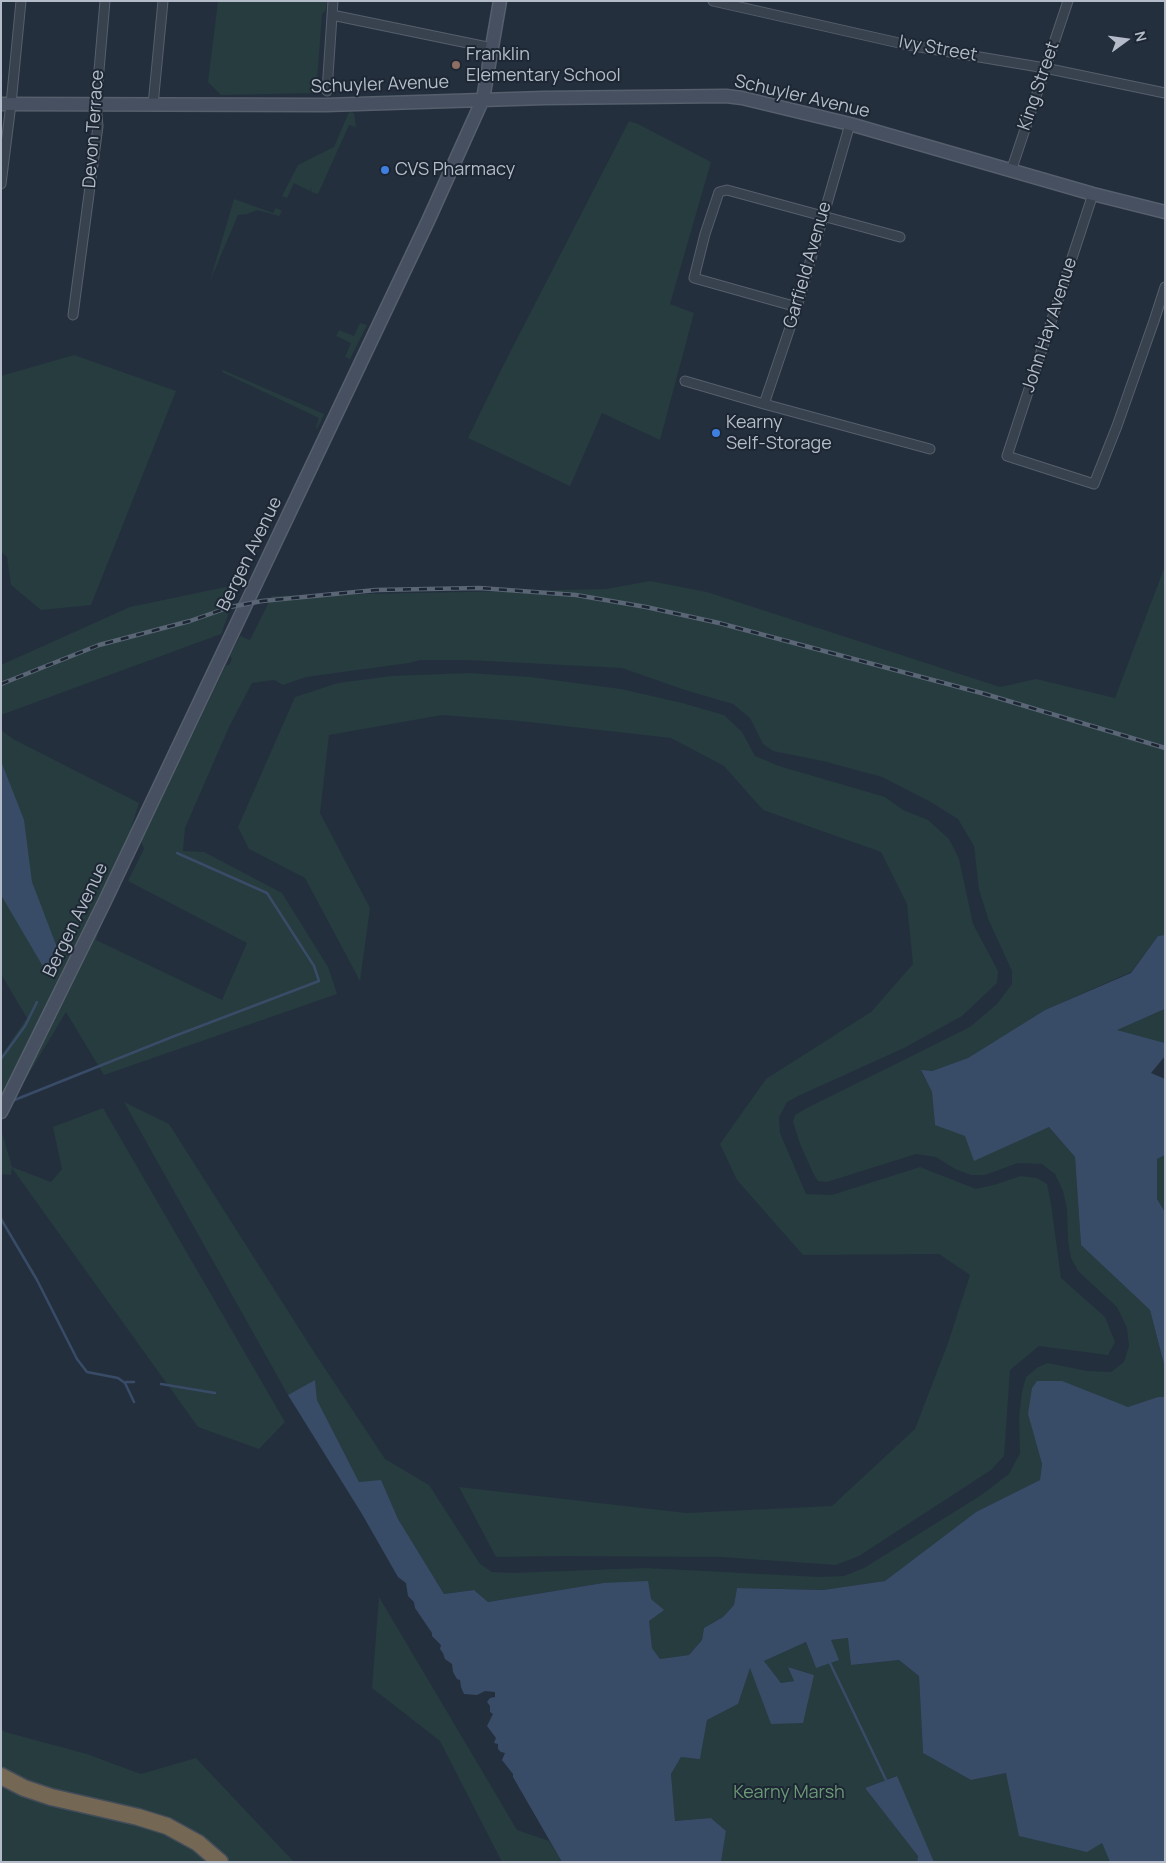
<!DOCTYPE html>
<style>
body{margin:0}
#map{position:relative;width:1166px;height:1863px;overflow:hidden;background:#242f3e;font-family:Manrope,sans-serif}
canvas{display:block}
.frame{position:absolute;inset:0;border:2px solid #b4bcc9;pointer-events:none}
.north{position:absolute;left:1101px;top:15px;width:50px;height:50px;-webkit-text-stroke:4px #1d2633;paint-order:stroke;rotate:76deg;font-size:14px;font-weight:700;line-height:20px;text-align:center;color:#b4bcc9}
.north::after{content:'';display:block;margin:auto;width:18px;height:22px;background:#b4bcc9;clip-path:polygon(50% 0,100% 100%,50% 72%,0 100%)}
</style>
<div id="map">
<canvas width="1166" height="1863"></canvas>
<div class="frame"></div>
<div class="north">N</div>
</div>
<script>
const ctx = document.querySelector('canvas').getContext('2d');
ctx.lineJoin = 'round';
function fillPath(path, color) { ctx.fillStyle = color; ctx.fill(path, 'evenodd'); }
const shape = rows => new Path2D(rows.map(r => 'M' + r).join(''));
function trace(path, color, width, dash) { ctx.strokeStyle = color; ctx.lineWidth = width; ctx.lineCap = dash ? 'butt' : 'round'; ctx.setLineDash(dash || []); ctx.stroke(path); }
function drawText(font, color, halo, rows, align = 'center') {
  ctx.font = font + ' Manrope,sans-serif'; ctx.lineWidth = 4; ctx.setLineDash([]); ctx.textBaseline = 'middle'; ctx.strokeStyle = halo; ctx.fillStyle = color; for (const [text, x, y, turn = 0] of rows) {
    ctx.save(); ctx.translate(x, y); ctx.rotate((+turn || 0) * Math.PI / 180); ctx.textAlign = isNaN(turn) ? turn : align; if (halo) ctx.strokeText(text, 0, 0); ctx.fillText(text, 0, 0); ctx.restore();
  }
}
const green = shape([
 [218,1,327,1,326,10,322,14,316,93,221,95,208,82],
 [349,112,354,113,356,127,349,125,318,194,311,192,312,187,310,191,294,183,287,198,282,196,298,165,334,147],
 [629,121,638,124,711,162,670,304,694,313,660,440,602,413,570,486,468,438,503,366],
 [234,199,273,213,276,208,282,211,279,216,257,210,247,214,238,215,210,281],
 [360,323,367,325,350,359,345,357,351,343,336,336,339,330,354,336],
 [74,355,176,391,91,605,41,610,11,585,7,557,1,552,1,376],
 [223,370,324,414,317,429,316,427,319,418,222,372],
 [1165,566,1165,935,1158,936,1131,972,1045,1010,968,1058,932,1071,921,1071,932,1092,935,1125,1049,1127,1075,1157,1081,1245,1150,1310,1165,1368,1165,1397,1158,1397,1128,1407,1108,1401,1028,1414,1042,1464,1040,1480,976,1512,885,1581,823,1590,737,1588,734,1605,723,1617,704,1628,702,1640,689,1655,660,1659,652,1648,648,1620,603,1583,488,1602,474,1590,444,1594,398,1519,381,1481,359,1482,317,1400,315,1381,288,1395,124,1102,169,1124,314,1352,385,1459,429,1485,480,1564,492,1572,512,1573,645,1568,819,1577,844,1576,864,1568,980,1496,1009,1474,1020,1453,1019,1416,1022,1392,1026,1377,1038,1367,1048,1363,1087,1371,1111,1372,1124,1362,1129,1346,1127,1328,1117,1307,1078,1271,1071,1258,1068,1241,1067,1209,1063,1191,1055,1174,1042,1164,1018,1163,985,1175,971,1175,955,1169,936,1157,916,1154,827,1182,818,1181,813,1173,800,1144,793,1122,795,1115,807,1108,970,1027,997,1004,1012,984,1012,971,989,921,979,890,974,846,958,819,929,801,882,777,823,761,773,751,763,744,750,718,733,704,685,690,622,668,467,660,420,660,409,663,306,677,283,685,274,680,252,683,229,727,185,828,183,851,204,852,282,893,328,967,337,994,104,1075,66,1012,1,1120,1,1056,27,1018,1,974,1,730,13,739,139,803,96,940,222,1000,247,943,128,881,144,849,141,841,226,665,229,665,232,659,230,656,240,636,250,640,272,596,606,589,650,581,707,592,1000,687,1036,679,1115,698],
 [240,584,221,634,1,715,1,665,130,607],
 [469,673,530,677,621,689,682,703,724,715,742,732,755,756,779,766,885,797,903,810,928,820,949,839,959,859,973,924,998,971,997,983,962,1016,904,1048,798,1096,787,1102,779,1117,780,1133,806,1194,832,1195,920,1167,976,1189,997,1184,1021,1176,1037,1178,1047,1184,1051,1204,1061,1278,1105,1317,1115,1342,1108,1355,1039,1346,1010,1370,1004,1456,991,1470,859,1556,836,1565,721,1557,561,1556,496,1557,459,1487,686,1513,832,1506,915,1429,948,1343,970,1275,939,1254,803,1255,737,1180,720,1144,766,1079,871,1012,913,964,907,904,881,852,763,810,724,766,671,738,520,721,442,715,329,735,320,813,370,908,360,981,305,878,249,849,238,827,295,697,338,683,392,676],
 [1165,1009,1165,1043,1116,1030,1159,1012],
 [103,1108,285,1422,259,1449,198,1427,12,1168,11,1175,1,1174,1,1129,12,1167,51,1182,62,1169,53,1127],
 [1165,1155,1165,1212,1157,1199,1157,1159],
 [379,1597,517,1830,549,1841,562,1862,502,1862,440,1741,372,1688],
 [849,1638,851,1665,899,1660,919,1676,923,1753,971,1780,1006,1773,1102,1843,1110,1862,934,1862,896,1776,865,1788,918,1856,917,1862,721,1862,726,1831,711,1818,675,1821,671,1774,681,1757,700,1758,707,1720,738,1704,750,1667,771,1723,814,1675,788,1667,794,1681,781,1683,764,1661,806,1642,816,1668,831,1640],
 [1,1729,5,1732,87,1754,141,1774,196,1758,294,1862,1,1862]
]);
const water = shape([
 [1,761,24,820,32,882,58,950,48,975,1,895],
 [1165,935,1165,1009,1117,1030,1165,1043,1165,1056,1151,1073,1165,1079,1165,1155,1157,1159,1157,1199,1165,1212,1165,1368,1150,1310,1081,1245,1075,1157,1049,1127,974,1161,965,1136,935,1125,932,1092,921,1070,932,1071,968,1058,1045,1010,1131,973,1158,936],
 [315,1380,317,1400,359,1482,381,1480,398,1519,444,1594,474,1590,488,1602,603,1583,648,1581,651,1599,664,1610,649,1621,652,1648,660,1659,689,1655,702,1640,704,1628,723,1617,734,1605,737,1588,823,1590,885,1581,976,1512,1040,1480,1042,1464,1028,1414,1032,1388,1037,1381,1062,1381,1128,1407,1158,1397,1165,1397,1165,1862,1110,1862,1102,1843,1087,1852,1019,1836,1006,1773,971,1780,923,1753,919,1676,899,1660,851,1665,848,1638,831,1640,839,1660,816,1668,806,1642,764,1661,781,1683,794,1681,788,1667,814,1675,803,1723,771,1724,750,1668,738,1704,707,1720,700,1759,681,1757,671,1774,675,1821,711,1818,726,1831,721,1862,562,1862,513,1777,513,1774,502,1760,505,1753,501,1752,498,1749,498,1744,494,1743,496,1738,487,1726,493,1714,490,1712,490,1706,487,1702,490,1698,495,1697,495,1692,485,1691,477,1695,464,1694,461,1687,460,1680,457,1679,453,1672,452,1664,445,1659,443,1653,440,1649,441,1645,432,1636,432,1633,415,1608,414,1602,408,1596,406,1583,398,1577,362,1514,288,1395],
 [897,1776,934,1862,917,1862,918,1856,865,1788]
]);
const stream = shape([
 [1,1059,25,1026,37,1002],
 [12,1101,172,1037,319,981,314,966,267,893,177,853],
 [1,1219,37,1280,77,1359,87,1372,118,1378,125,1383,134,1402],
 [126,1382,134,1382],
 [161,1384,215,1393],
 [830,1663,886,1780]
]);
const street = shape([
 [713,1,908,45,1045,68,1165,93],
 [332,15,492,48],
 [327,91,333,1],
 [153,105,163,1],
 [1011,171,1068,1],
 [1,184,11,104,21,1],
 [1093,194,1007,456,1094,484,1117,426,1154,321,1165,287],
 [797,307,694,278,705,234,719,192,727,190,900,237],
 [73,315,98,126,96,105,105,1],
 [685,381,764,404,930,449],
 [764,404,797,307,850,124]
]);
const secondary = shape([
 [1,104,326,105,544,98,726,96,742,98,850,124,1093,194,1165,212],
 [1,1112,105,901,428,221,483,99,500,1]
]);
const highway = shape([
 [1,1776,24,1788,51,1797,138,1817,167,1826,198,1843,220,1862]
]);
const rail = shape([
 [1,684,99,645,190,621,230,607,262,601,376,590,479,588,576,595,646,607,719,623,985,694,1165,748]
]);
const markers = [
 [456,65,5,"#8d6e63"],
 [385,170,5,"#3f7fe0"],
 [716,433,5,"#3f7fe0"]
];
const streetNames = [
 ["Ivy Street",938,49,10],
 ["Schuyler Avenue",380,85,-2],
 ["King Street",1039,86,-71],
 ["Schuyler Avenue",802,97,13],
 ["Devon Terrace",94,129,-86],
 ["Garfield Avenue",808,265,-74],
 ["John Hay Avenue",1050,325,-72],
 ["Bergen Avenue",250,554,-64],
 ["Bergen Avenue",76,920,-64]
];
const poiNames = [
 ["Franklin",466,55],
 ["Elementary School",466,76],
 ["CVS Pharmacy",395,170],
 ["Kearny",726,423],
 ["Self-Storage",726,444]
];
const parkNames = [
 ["Kearny Marsh",789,1793]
];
fillPath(green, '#263c3f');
fillPath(water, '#394c67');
trace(stream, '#394c67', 2.5);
trace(street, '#565f6c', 11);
trace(secondary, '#565f6c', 15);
trace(highway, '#434c59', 19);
trace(street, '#38414e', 9);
trace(secondary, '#465061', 12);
trace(highway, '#746855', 16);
trace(rail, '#5a6575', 4.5);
trace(rail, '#1d2633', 2.5, [8]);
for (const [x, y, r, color] of markers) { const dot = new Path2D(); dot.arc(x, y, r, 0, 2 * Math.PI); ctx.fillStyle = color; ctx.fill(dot); trace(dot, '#1d2633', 2); }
drawText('18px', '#b4bcc9', '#1d2633', streetNames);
drawText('18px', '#b4bcc9', '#1d2633', poiNames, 'left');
drawText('18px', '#6b9a76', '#1d2633', parkNames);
</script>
